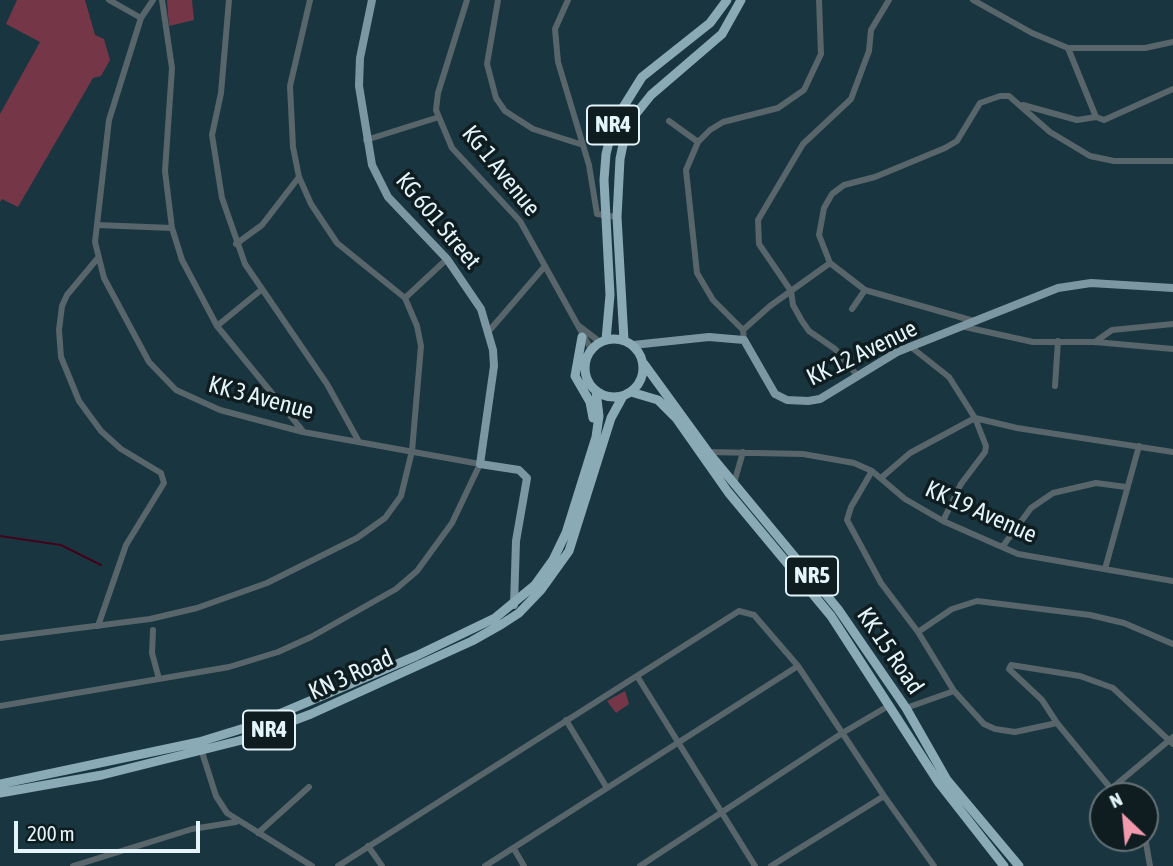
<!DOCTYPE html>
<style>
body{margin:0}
#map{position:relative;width:1173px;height:866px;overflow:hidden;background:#193640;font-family:"Asap Condensed",sans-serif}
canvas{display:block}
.north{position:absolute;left:1089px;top:782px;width:70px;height:70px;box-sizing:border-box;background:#0f1c20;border:2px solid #647277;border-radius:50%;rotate:334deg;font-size:19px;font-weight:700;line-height:28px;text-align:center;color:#e3f4fa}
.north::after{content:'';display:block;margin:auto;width:24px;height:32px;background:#f29aad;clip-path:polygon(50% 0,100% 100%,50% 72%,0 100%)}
.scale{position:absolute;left:14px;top:821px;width:186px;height:32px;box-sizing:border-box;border:4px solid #e3f4fa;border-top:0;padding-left:9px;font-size:21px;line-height:24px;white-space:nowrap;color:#e3f4fa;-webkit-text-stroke:5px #0f1c20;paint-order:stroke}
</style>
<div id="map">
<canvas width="1173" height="866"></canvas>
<div class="north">N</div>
<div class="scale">200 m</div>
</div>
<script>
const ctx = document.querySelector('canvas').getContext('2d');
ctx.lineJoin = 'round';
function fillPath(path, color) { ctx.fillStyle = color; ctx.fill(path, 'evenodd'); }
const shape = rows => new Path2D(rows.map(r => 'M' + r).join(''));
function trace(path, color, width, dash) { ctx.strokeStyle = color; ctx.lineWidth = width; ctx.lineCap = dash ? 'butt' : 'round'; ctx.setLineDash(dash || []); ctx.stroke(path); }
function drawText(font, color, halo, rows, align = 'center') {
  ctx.font = font + ' "Asap Condensed",sans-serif'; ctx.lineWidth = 7; ctx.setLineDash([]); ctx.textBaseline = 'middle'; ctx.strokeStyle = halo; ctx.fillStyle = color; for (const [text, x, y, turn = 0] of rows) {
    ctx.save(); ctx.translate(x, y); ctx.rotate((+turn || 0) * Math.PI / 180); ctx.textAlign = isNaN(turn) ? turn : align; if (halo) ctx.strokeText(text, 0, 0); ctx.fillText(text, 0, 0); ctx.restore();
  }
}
const green = shape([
 [17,0,85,0,95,35,104,39,110,60,101,76,93,78,18,207,2,199,0,202,0,114,40,42,6,24],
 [167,0,192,0,194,20,169,26],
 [625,691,629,704,616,713,607,701]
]);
const stream = shape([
 [0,536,61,545,101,565]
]);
const minor = shape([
 [109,0,141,18],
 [162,0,172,68,165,171,172,228,182,260,217,326,302,430],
 [229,0,221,93,212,135,222,198,245,264,327,384,358,440],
 [467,0,438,93,436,110,452,148,520,221,591,349],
 [498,0,487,64,496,98,505,111,533,129,583,145],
 [568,0,555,29,558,62,589,165,597,214,617,217],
 [973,0,1032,33,1068,48,1145,48,1173,42],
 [1068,48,1096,117],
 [1023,105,1077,120,1096,117,1104,120,1173,89],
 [669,121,698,142],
 [366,140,439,117],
 [97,225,172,228],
 [236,244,262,225,299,177],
 [97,259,67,295,62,306,59,330,61,357,79,401,101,431,121,449,161,473,164,483,126,545,98,626],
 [405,298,447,259],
 [852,309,865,290],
 [974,321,865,290,830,263,819,235,824,208,832,194,844,185,875,177,945,148,957,141,980,103,1000,96,1009,96,1050,132,1090,156,1114,161,1173,161],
 [217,326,261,290],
 [579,326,600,342],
 [965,327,1033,342,1095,342,1173,349],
 [743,330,770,306,830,263],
 [489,331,545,266],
 [744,340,743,330,713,300,697,273,686,170,698,142,710,130,723,122,778,108,804,90,821,54,819,0],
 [1095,342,1112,330,1173,324],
 [911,347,949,377,975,418,986,446,985,452,961,484,943,521],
 [857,375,835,349,809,331,802,321,793,305,791,291,759,244,758,220,803,144,851,99,869,51,871,30,889,0],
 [1055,386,1058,341],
 [708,452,803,454,854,463,872,471,905,499,943,521,1018,554,1173,581],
 [872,471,851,507,847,520,881,583,918,632,954,691],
 [881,478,910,453,975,418,1017,428,1173,452],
 [734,483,743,452],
 [1003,546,1031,508,1053,493,1096,483,1126,487],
 [1105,569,1139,446],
 [153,630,152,653,159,679],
 [918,632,952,609,977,601,1090,615,1124,623,1173,644],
 [0,638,150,619,197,608,267,583,357,538,385,518,401,496,412,451,421,346,417,326,405,298,337,243,311,204,299,177,293,147,290,86,310,0],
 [637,676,755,866],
 [0,706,229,667,278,652,311,637,396,589,417,571,452,523,480,464,303,432,220,410,176,390,149,362,104,278,95,242,109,120,141,18,153,0],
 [906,708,954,691,984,724,995,729,1015,732,1057,723],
 [566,720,607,788],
 [201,749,216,796,227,813,312,866],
 [1112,788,1173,737],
 [1117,796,1057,723,1042,700,1009,669,1011,665,1080,676,1113,688,1173,744],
 [258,833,309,787],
 [1145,837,1150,866],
 [368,846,382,866],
 [514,849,524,866],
 [73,866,192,829,236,822],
 [338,866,739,611,754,615,798,666],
 [485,866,798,666,884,796,934,866],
 [640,866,844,732,890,705],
 [771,866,884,796]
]);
const major = shape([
 [372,0,360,58,359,86,372,165,388,197,447,259,481,309,493,350,494,366,480,464,519,470,527,478,516,541,514,605],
 [633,345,709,337,744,340,775,394,787,400,808,401,820,399,897,352,1058,288,1091,283,1173,288]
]);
const highway = shape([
 [582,337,575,376,590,402,593,418],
 '585 368a29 29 0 1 1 58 0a29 29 0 1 1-58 0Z',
 [606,340,610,295,604,180,606,154,614,122,642,77,710,23,727,0],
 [624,340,617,217,620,159,625,135,635,115,651,95,722,34,741,0],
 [644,364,708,452,838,609,906,708,947,780,1019,866],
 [631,392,658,400,676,418,728,492,831,616,939,783,1004,866],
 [0,784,199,742,251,726,416,656,495,618,535,585,553,560,566,533,596,437,599,416,596,391],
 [0,793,102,775,242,740,311,714,472,641,502,624,519,613,541,590,569,551,611,418,623,396]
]);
const shields = [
 [613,125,52],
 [812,576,52],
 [269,730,52]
];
const shieldNames = [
 ["NR4",613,125],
 ["NR5",812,576],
 ["NR4",269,730]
];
const streetNames = [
 ["KG 1 Avenue",501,171,51],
 ["KG 601 Street",438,221,50],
 ["KK 12 Avenue",862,353,-26],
 ["KK 3 Avenue",261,398,15],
 ["KK 19 Avenue",981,512,24],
 ["KK 15 Road",890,651,56],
 ["KN 3 Road",351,675,-24]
];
fillPath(green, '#753747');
trace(stream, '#43041b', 2);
trace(minor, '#58656a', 6);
trace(major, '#7c97a1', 8);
trace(highway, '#8aaab6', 9);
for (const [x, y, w] of shields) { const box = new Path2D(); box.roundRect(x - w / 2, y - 19.5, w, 39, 5); ctx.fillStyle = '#0f1c20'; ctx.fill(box); trace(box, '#e3f4fa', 2); }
drawText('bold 23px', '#e3f4fa', null, shieldNames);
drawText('24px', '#e3f4fa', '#0f1c20', streetNames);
</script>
